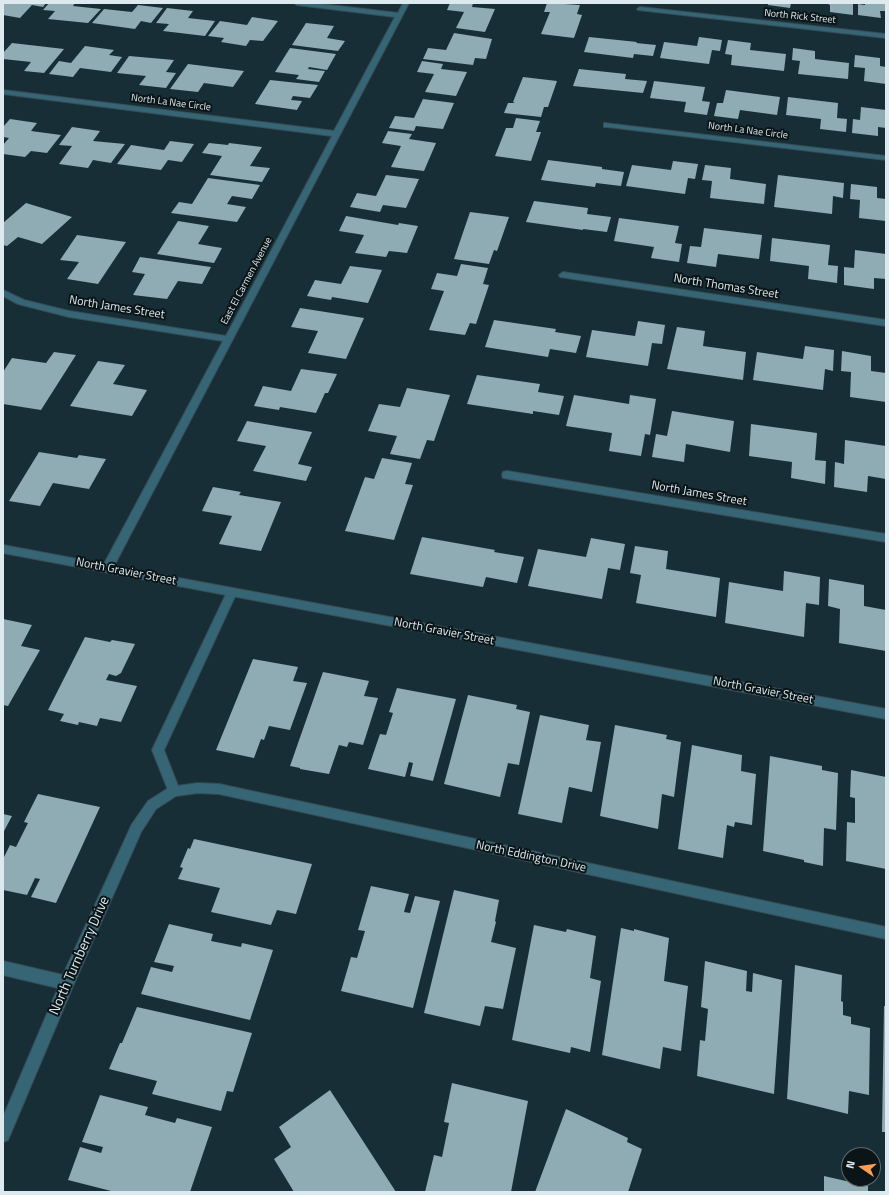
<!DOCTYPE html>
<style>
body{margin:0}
#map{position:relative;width:889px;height:1195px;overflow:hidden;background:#172e36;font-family:"Titillium Web",sans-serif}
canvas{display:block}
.frame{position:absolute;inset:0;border:4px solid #dceaef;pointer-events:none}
.north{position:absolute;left:841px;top:1147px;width:40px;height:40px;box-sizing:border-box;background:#0b1518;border:1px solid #5f6a6e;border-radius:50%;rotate:283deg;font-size:11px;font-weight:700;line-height:16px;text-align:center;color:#dceaef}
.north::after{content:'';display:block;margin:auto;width:14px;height:18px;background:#fc9d54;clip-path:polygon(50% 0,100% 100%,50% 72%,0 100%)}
</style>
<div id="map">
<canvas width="889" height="1195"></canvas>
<div class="frame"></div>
<div class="north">N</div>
</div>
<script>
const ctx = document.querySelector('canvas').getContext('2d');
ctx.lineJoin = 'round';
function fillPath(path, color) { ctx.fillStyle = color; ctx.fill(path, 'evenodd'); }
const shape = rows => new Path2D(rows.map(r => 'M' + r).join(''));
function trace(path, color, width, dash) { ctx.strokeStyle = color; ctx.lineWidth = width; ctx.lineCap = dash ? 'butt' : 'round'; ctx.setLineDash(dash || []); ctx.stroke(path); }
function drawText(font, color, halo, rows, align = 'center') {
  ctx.font = font + ' "Titillium Web",sans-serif'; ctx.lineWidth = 4; ctx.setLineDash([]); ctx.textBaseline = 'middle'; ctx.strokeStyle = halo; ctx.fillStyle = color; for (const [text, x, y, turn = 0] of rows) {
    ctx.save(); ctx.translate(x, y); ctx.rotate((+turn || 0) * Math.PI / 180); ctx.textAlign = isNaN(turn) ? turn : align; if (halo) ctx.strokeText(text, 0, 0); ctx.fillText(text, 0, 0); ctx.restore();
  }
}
const building = shape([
 [3,3,46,3,43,7,32,5,20,18,3,15],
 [49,3,75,3,73,6,101,9,88,23,48,19,55,11,43,10],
 [450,3,473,3,472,7,495,9,485,32,456,28,464,12,447,10],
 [547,3,580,5,577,14,582,15,574,38,541,34,550,12,544,12],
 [768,3,791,3,790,8,768,5],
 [826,3,853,4,853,15,830,12,830,5],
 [865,3,886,3,886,11,880,11,881,18,858,15,858,4,865,5],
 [138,5,163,8,151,23,141,21,135,29,92,23,104,9,132,12],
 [167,8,193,11,188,18,215,21,205,36,163,31,169,24,156,23],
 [252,17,278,21,263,41,250,40,246,46,221,42,224,38,208,36,220,21,247,25],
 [306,23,334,26,327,38,345,41,338,51,292,45],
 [454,33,492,39,486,59,475,58,473,65,423,59,428,48,446,50],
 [589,37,637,42,636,43,656,45,653,56,634,54,633,58,584,52],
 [699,37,722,40,720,51,712,50,709,64,660,58,664,42,697,46],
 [728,40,751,43,750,50,786,54,784,71,731,65,732,55,725,54],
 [12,43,64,49,44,73,24,71,31,62,3,59,3,53],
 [85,46,114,50,109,55,122,57,111,72,80,68,73,77,49,74,59,61,71,63],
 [290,48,336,54,327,70,309,67,308,69,325,71,319,82,296,79,299,75,275,72],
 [793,48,815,51,815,59,849,63,848,79,798,74,800,61,792,60],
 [855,55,880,58,880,66,886,67,886,84,864,81,865,68,854,67],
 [129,56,174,60,166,72,176,73,166,88,139,85,146,76,117,73],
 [422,61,443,64,441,69,467,72,456,96,425,92,434,74,417,72],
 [188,64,244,71,233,87,204,83,198,92,170,89],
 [579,69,626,74,625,79,647,81,643,93,573,86],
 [523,77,557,81,548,107,544,107,541,117,504,113,508,103,515,103,513,102],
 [270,80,298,83,318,85,310,98,293,96,291,100,302,101,297,110,255,104],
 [654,81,705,87,702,101,710,102,707,115,684,112,686,102,650,98],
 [726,90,780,97,777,115,740,110,738,119,714,116,717,103,723,103],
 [788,97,838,103,837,118,847,119,846,132,820,129,821,119,786,115],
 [423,99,454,103,443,129,416,126,414,131,389,128,395,116,414,118],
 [861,107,886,110,886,128,878,127,878,136,852,133,853,119,860,120],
 [516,118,540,121,536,132,541,132,531,161,495,156,506,128,513,128],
 [10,119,37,123,31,131,61,135,47,153,31,151,25,157,3,154,3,145,9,138,3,137,3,127],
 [72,127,100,131,93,141,125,144,111,163,93,160,88,168,59,164,72,146,59,145],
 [388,131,412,134,409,139,436,143,424,171,391,167,401,146,382,143],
 [170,141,194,144,182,162,168,160,161,170,117,164,131,145,164,150],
 [209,143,228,145,229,143,262,147,250,166,270,168,262,182,210,175,222,156,202,153],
 [548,160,602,167,602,169,624,172,621,186,596,183,595,187,541,180],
 [673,161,698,164,695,179,688,178,685,194,626,186,632,165,671,170],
 [705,165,731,168,730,179,766,184,764,204,710,198,712,181,702,180],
 [386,175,419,179,406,208,383,205,380,212,350,207,357,193,376,196],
 [778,175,844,183,843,198,833,196,832,214,774,207],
 [208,178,260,185,252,199,232,196,227,204,246,207,237,222,171,213,179,202,192,204],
 [851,184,877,187,877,198,886,199,886,221,859,218,860,200,850,199],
 [534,201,588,208,587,214,611,217,607,232,583,229,583,230,526,222],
 [26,203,72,217,42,244,18,237,7,246,3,245,3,223],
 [470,212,509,217,497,251,494,250,489,264,454,259],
 [346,216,398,225,399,223,418,226,407,253,389,251,386,257,355,253,364,235,339,231],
 [619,218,679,226,675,243,682,244,679,262,651,258,654,247,614,241],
 [178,221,209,226,198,244,222,248,214,263,157,254],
 [704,228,762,235,759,259,718,254,716,267,687,263,690,246,701,247],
 [77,235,126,242,98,284,67,279,79,262,60,260],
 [772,238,830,245,828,265,838,266,837,283,808,279,809,266,770,261],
 [855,250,886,254,886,279,874,278,874,289,844,285,844,267,854,268],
 [140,257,211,267,202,284,178,281,167,299,133,295,145,274,132,272],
 [461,264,488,268,483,284,489,285,476,324,470,323,465,335,429,330,444,291,431,289,437,273,457,276],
 [350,266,382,270,368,303,332,297,331,300,307,296,315,280,341,284],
 [300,308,364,318,346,359,308,353,318,331,291,327],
 [494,320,556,329,555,332,581,336,576,353,550,349,548,357,485,347],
 [638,321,665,325,662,344,652,343,648,366,586,357,592,330,635,336],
 [677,327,705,331,703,346,746,352,743,380,667,369],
 [805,346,834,350,833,371,825,369,823,390,753,380,757,352,803,359],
 [842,351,871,356,871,371,886,373,886,402,850,397,851,372,841,371],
 [54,352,76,355,41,410,3,404,3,372,12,358,46,363],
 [98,361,125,365,113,384,147,390,132,416,70,406],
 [301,369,337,374,328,393,325,393,316,413,280,407,279,410,254,406,263,386,291,391],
 [477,375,540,384,538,392,564,396,559,415,533,411,533,414,467,404],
 [407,388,450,395,434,441,427,440,420,459,390,454,397,436,368,431,379,404,400,407],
 [574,395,629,404,630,395,656,399,650,435,645,434,641,456,609,451,612,433,566,426],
 [672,411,734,421,730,452,686,444,684,462,652,457,656,434,667,436],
 [247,421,312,432,298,464,312,467,306,481,253,471,266,446,237,441],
 [751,424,817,433,815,460,826,461,825,484,791,478,792,462,749,456],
 [845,440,886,446,886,479,868,476,867,492,834,487,835,462,844,464],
 [39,452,77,458,79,455,106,459,89,489,53,483,40,506,9,501],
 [382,458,412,463,405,484,413,485,394,540,345,531,365,477,374,479],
 [213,487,241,492,239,495,281,502,261,551,219,544,232,516,202,511],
 [422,537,495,550,494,552,524,557,517,583,486,577,483,587,410,574],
 [591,538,625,544,620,570,608,568,602,599,528,586,538,549,586,557],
 [635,546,668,551,666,569,720,578,716,617,636,603,641,575,630,573],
 [784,571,820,577,819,605,806,603,804,637,725,623,729,582,783,591],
 [829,579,864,585,864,606,886,610,886,651,839,643,840,609,828,606],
 [3,619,32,625,21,646,40,650,8,706,3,705],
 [85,637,110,642,112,640,135,644,121,673,116,676,109,674,106,680,137,686,121,722,100,718,97,726,79,722,78,725,60,721,64,714,48,710],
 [253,659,298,667,293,681,307,683,290,730,269,726,264,740,261,739,254,758,216,750],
 [323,672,369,681,364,696,378,698,363,745,349,742,347,747,339,745,329,774,300,769,300,768,290,766],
 [397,688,456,699,433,781,410,776,413,763,409,762,405,777,368,769,380,734,386,735,393,713,389,712],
 [468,695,517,705,516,709,530,712,519,765,508,763,500,797,444,784],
 [540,715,589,725,586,740,601,742,592,792,569,787,562,823,518,814],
 [615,725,667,735,666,739,681,742,674,797,662,794,658,829,600,816],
 [692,745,742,755,741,771,756,774,752,825,735,822,734,827,727,825,723,858,678,849],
 [770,756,822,766,822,770,838,773,836,830,824,828,823,866,804,862,804,860,763,851],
 [851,770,886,777,886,869,846,861,847,822,855,823,855,798,850,797],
 [38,794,100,807,56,903,31,897,40,879,35,878,27,895,3,890,3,859,10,845,16,847,28,823,24,822],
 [3,814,12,816,3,833],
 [194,839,312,864,296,914,277,910,271,925,211,912,220,888,178,879,183,868,180,867,188,848,190,849],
 [371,886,409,894,404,912,410,913,415,896,440,901,413,1008,341,991,351,957,357,958,365,931,358,930],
 [454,890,499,900,495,921,496,922,491,942,516,948,503,1009,485,1006,480,1026,424,1013],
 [169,924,213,934,211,941,241,947,242,943,273,950,250,1020,141,994,151,967,172,972,174,966,154,962],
 [534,925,566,932,567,929,596,936,590,978,601,981,590,1052,571,1047,570,1053,512,1040],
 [621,928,634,931,634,929,669,938,664,981,688,986,681,1051,663,1047,660,1069,602,1055],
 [705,961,747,971,746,991,752,992,753,973,782,980,774,1094,697,1076,700,1040,705,1041,708,1009,701,1007],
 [795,965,842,975,841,1001,843,1002,843,1015,851,1017,851,1024,870,1028,869,1095,849,1091,848,1114,787,1099],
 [884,1006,886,1006,886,1132,882,1132],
 [137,1007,252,1033,233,1092,227,1091,221,1111,152,1094,157,1081,109,1069,120,1043,122,1043],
 [452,1083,528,1101,511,1192,425,1192,434,1155,442,1157,449,1123,444,1122],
 [330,1090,396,1192,294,1192,274,1159,291,1147,279,1127],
 [100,1095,148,1107,145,1115,175,1123,177,1118,212,1127,190,1192,115,1192,68,1180,80,1147,101,1153,103,1147,82,1142],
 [566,1109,628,1138,627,1142,642,1149,628,1192,535,1192],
 [824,1176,868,1186,868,1192,824,1192]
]);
const service = shape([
 [232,588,236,589,237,592,164,750,180,791,178,795,174,796,170,795,152,750,227,592,228,589,232,588]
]);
const minor = shape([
 [294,3,314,3,398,13,403,3,409,3,114,566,886,709,886,719,3,553,3,545,104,564,223,341,69,317,18,304,3,296,3,290,24,300,69,311,226,336,332,136,3,94,3,90,334,131,395,17,297,5,294,3],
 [640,7,886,34,886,38,638,10,637,9,640,7],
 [604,123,886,156,886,160,607,127,604,127,604,123],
 [563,272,886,320,886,326,560,277,559,275,563,272],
 [507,471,886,534,886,542,503,478,502,475,503,472,507,471],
 [198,783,219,784,886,927,886,939,219,794,198,793,176,796,156,809,141,832,73,986,8,1140,3,1142,3,1117,58,988,3,975,3,961,63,975,132,824,148,801,170,787,198,783]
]);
const farStreetnames = [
 ["North Rick Street",800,17,6],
 ["North La Nae Circle",171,103,7],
 ["North La Nae Circle",748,131,7],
 ["East El Carmen Avenue",247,281,-62]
];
const streetNames = [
 ["North Thomas Street",726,287,9],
 ["North James Street",117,308,9],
 ["North James Street",699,494,10],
 ["North Gravier Street",126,572,11],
 ["North Gravier Street",444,632,11],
 ["North Gravier Street",763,691,11],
 ["North Eddington Drive",531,857,12]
];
const nearStreetnames = [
 ["North Turnberry Drive",80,956,-66]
];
fillPath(building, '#8fabb4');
trace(service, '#374c54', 2);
trace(minor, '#374c54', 2);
fillPath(service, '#366575');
fillPath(minor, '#366575');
drawText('10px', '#dceaef', '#0b1518', farStreetnames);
drawText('12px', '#dceaef', '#0b1518', streetNames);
drawText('14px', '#dceaef', '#0b1518', nearStreetnames);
</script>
